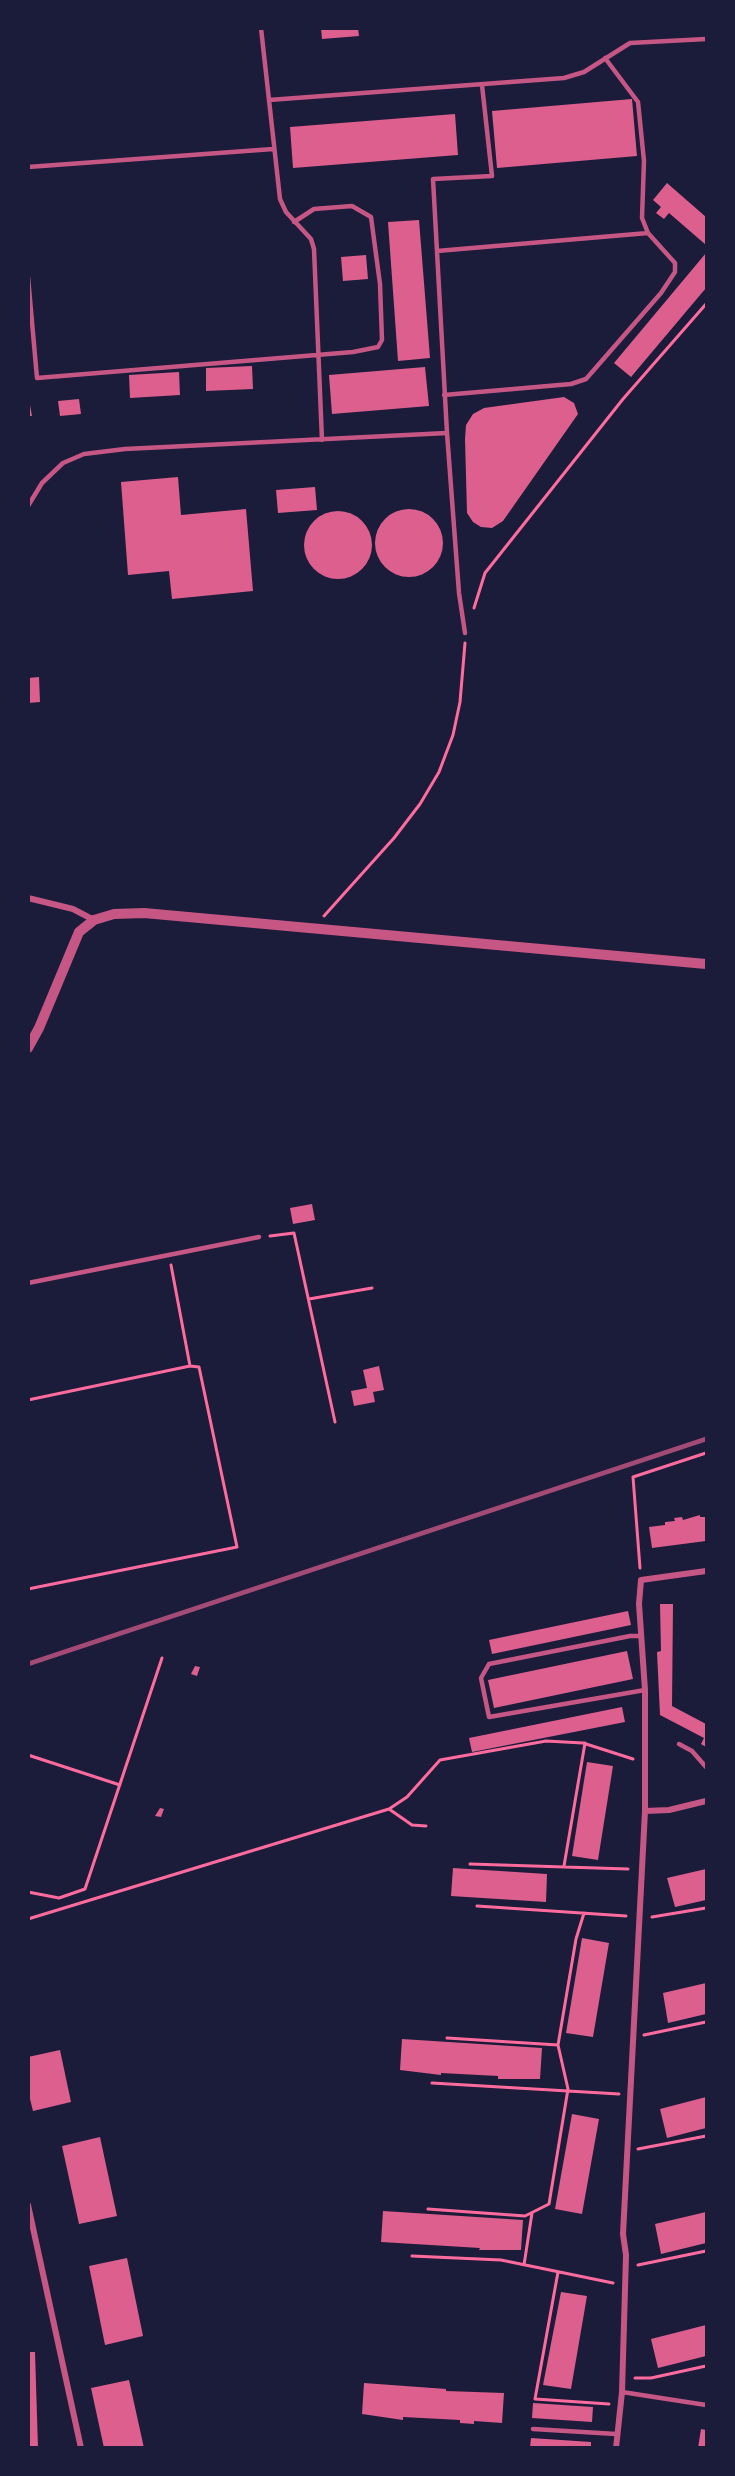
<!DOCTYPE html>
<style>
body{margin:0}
#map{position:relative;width:735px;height:2476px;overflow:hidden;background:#1b1b3a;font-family:"Titillium Web",sans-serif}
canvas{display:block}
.frame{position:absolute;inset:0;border:30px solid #1b1b3a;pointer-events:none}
</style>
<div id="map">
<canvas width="735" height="2476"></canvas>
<div class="frame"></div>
</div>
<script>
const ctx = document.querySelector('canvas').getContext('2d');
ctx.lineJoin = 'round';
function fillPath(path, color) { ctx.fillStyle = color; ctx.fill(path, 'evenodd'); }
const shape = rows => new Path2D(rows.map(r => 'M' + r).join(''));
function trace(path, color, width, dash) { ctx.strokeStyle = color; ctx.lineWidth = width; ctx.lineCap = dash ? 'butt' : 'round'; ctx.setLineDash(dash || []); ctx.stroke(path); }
const building = shape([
 [321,28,358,28,359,36,322,39],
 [632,99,637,156,497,168,492,111],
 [455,114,458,155,293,168,290,127],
 [667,183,706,217,706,245,669,213,664,219,656,213,661,207,653,200],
 [419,220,430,358,398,361,388,222],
 [706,253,706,288,631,377,614,363],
 [366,255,368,279,343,281,341,257],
 [252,366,253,389,206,391,206,368],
 [425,367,429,406,332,414,329,375],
 [179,372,180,395,130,398,129,375],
 [28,394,32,416,28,416],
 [564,397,574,403,578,414,503,521,492,528,481,527,473,522,467,513,465,439,466,425,473,414,484,408],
 [79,399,81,414,60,416,58,401],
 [178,477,181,515,246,509,253,591,172,599,169,571,128,575,121,482],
 [315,487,317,510,278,513,276,490],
 '375 543a34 34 0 1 1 68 0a34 34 0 1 1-68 0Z',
 '304 545a34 34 0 1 1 68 0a34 34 0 1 1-68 0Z',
 [39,677,40,702,28,703,28,678],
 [312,1204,315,1220,293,1224,290,1208],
 [379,1366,384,1390,373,1392,375,1402,354,1406,351,1391,367,1388,363,1370],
 [700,1515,700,1517,706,1517,706,1541,652,1548,649,1527,665,1525,665,1522,675,1521,674,1518,682,1517,683,1520],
 [660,1604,673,1604,672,1706,706,1724,706,1747,701,1744,704,1738,660,1715,657,1652,661,1651],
 [628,1611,631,1625,492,1654,489,1640],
 [627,1651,633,1679,494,1708,488,1680],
 [195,1666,200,1667,197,1676,191,1674],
 [622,1707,625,1722,472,1752,469,1738],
 [587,1762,613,1766,598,1860,572,1856],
 [160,1808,164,1809,161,1817,155,1816],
 [453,1868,547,1874,546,1902,451,1896],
 [706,1869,706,1900,675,1907,667,1878],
 [582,1938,609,1943,593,2037,566,2033],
 [706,1983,706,2014,668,2023,663,1993],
 [402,2039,542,2048,540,2079,498,2079,498,2076,441,2073,441,2075,400,2070],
 [60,2050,71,2102,33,2111,28,2091,28,2057],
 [706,2097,706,2128,667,2138,660,2109],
 [572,2114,599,2119,582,2214,555,2209],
 [100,2137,117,2216,79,2224,62,2146],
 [383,2211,523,2220,521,2250,479,2250,480,2248,381,2242],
 [706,2212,706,2243,661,2254,655,2224],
 [127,2258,143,2336,105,2345,89,2266],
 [561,2292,587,2296,571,2389,543,2385],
 [706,2325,706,2356,658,2368,651,2339],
 [28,2352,35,2352,38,2448,28,2448],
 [129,2380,144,2448,104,2448,91,2388],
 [364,2383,446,2389,446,2391,504,2393,502,2423,474,2421,474,2424,460,2423,460,2420,403,2417,403,2420,362,2414],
 [533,2403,593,2407,592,2422,532,2418],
 [701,2429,706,2430,706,2448,698,2448],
 [531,2438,591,2442,591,2448,530,2448]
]);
const path = shape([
 [474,608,485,573,623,399,706,304],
 [324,916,394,838,420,804,439,772,453,735,460,702,465,643],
 [270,1236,294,1233,335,1422],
 [309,1299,372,1288],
 [28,1400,190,1366,171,1265],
 [640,1568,633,1477,706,1453],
 [28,1589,237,1547,199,1367,190,1366],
 [28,1755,120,1785],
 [389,1809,412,1825,426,1826],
 [470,1864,628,1869],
 [564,1866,585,1743],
 [28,1892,59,1898,85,1889,162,1658],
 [477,1906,626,1916],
 [652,1917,706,1908],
 [28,1919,389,1809,407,1797,440,1760,546,1741,583,1743,633,1759],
 [644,2035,706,2022],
 [447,2038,558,2045],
 [432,2083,619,2094],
 [638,2149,706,2136],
 [428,2209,525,2216,549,2204,568,2089,558,2045,576,1939,584,1913],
 [412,2256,501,2260,613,2283],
 [524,2265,532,2213],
 [638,2265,706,2251],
 [558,2272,535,2399,609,2404],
 [635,2378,651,2378,706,2366]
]);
const service = shape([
 [261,28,280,199,286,212,311,239,314,249,322,440],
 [269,100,564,78,584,72,630,43,706,39],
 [28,167,273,149],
 [437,251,648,233],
 [28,277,37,378,353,352,378,347,382,340,380,284,371,217,352,206,314,209,294,222],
 [444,395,571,384,586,379,661,293,675,272,675,263,648,233,642,218,644,161,638,102,605,58],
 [447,433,459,593,465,633],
 [28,506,42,483,63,463,84,454,125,449,447,433,433,179,492,176,482,85],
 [28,1283,259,1237],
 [642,1636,630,1636,489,1664,481,1678,489,1717,645,1690],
 [679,1744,692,1751,706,1767],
 [622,2392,706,2405],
 [533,2429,616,2434]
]);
const minor = shape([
 [28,898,73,909,94,920],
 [645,1811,669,1810,706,1801],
 [28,2205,81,2448],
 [616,2448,622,2392,626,2255,623,2234,645,1811,645,1690,639,1604,641,1580,706,1571]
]);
const tertiary = shape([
 [28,1048,39,1028,79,932,94,920,114,914,144,913,706,964]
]);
const rail = shape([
 [28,1664,706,1439]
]);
fillPath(building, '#dd5f8e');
trace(path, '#ff6b9d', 3);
trace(service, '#c65784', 4.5);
trace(minor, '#c65784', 6);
trace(tertiary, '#c65784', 10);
trace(rail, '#a44b75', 4.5);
</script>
